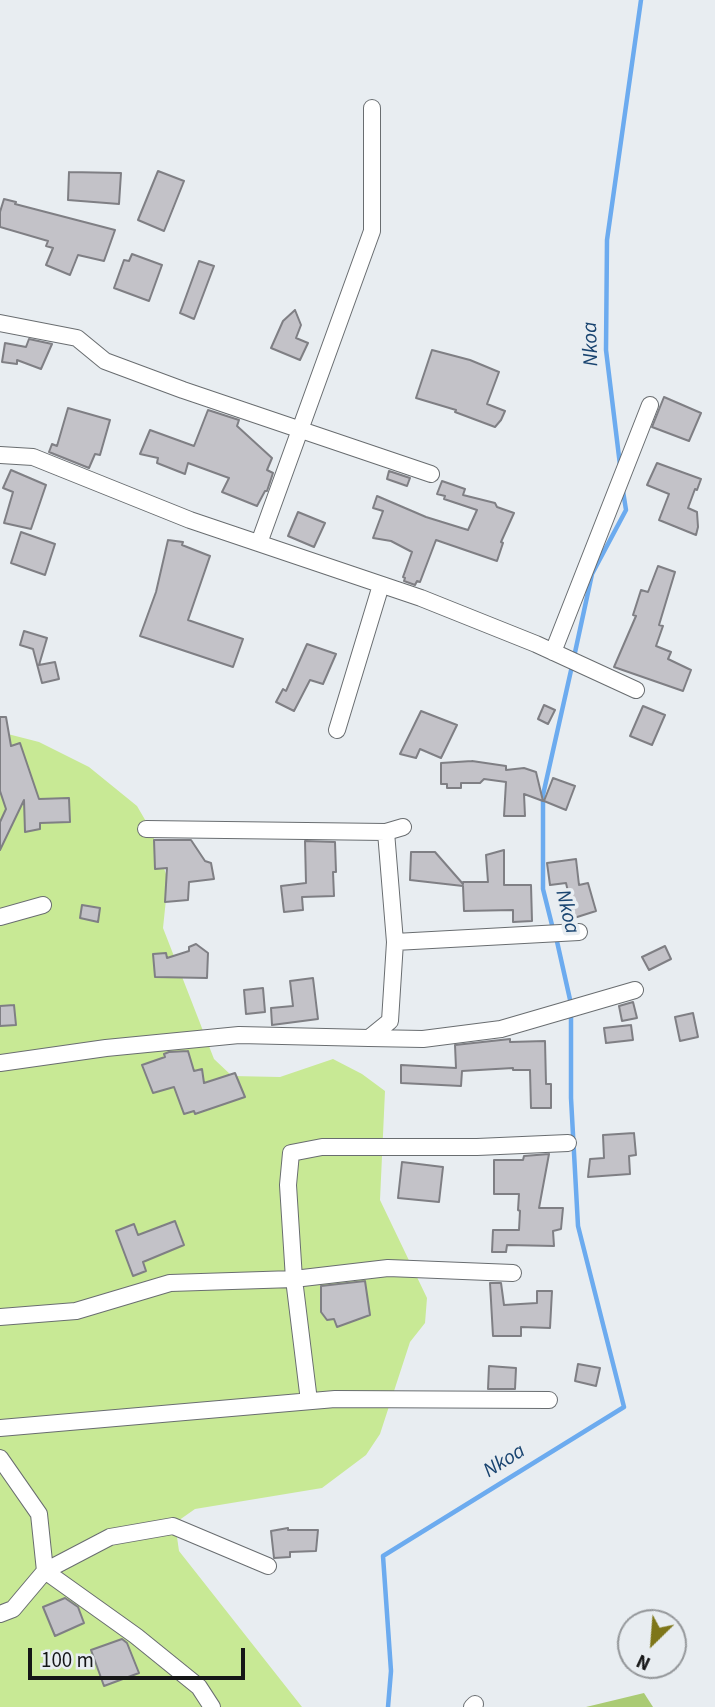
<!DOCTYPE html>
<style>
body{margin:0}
#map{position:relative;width:715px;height:1707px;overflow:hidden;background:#e8edf1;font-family:"Source Sans 3",sans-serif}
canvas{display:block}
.north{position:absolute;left:617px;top:1609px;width:70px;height:70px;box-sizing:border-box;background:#e8edf1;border:2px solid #94979a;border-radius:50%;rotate:205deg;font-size:19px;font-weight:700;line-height:28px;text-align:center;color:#151617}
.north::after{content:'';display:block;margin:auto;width:24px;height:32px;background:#7e7619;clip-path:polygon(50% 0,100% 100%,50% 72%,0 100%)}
.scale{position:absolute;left:28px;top:1648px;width:217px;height:32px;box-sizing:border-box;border:4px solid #151617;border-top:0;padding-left:9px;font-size:21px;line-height:24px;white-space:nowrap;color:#151617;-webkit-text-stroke:5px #e8edf1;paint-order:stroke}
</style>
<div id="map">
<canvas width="715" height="1707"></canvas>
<div class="north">N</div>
<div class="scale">100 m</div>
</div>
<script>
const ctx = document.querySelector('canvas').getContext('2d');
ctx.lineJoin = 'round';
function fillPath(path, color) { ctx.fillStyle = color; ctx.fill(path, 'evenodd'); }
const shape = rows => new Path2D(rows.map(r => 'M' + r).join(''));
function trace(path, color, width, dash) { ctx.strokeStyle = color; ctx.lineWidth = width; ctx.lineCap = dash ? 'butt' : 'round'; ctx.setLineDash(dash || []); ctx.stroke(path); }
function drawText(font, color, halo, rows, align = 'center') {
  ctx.font = font + ' "Source Sans 3",sans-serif'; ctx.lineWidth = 7; ctx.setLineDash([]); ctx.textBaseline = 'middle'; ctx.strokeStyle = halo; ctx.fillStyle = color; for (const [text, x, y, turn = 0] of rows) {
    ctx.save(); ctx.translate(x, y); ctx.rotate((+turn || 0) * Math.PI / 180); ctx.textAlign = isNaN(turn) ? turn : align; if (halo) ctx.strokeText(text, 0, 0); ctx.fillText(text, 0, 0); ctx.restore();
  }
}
const green = shape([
 [0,732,39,742,89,767,137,806,151,830,168,880,163,928,214,1059,232,1076,280,1077,333,1059,362,1074,385,1091,380,1200,427,1298,425,1323,410,1342,380,1434,366,1455,322,1488,195,1509,175,1523,179,1551,302,1707,0,1707]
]);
const forest = shape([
 [644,1693,653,1707,586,1707]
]);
const stream = shape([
 [620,465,606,350,607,240,641,0],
 [574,657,592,574,626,510,623,491],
 [553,929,543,889,543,795,572,666],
 [556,937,571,1004],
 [388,1707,391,1671,383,1556,624,1407,578,1226,571,1098,571,1012]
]);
const building = shape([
 [158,171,184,181,164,231,138,220,158,171],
 [69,172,121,173,119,204,68,200,69,172],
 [4,199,16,202,15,204,115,230,104,261,78,255,70,275,46,265,53,248,46,246,48,241,0,227,0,212,4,199],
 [132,254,162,265,149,301,114,288,124,260,129,261,132,254],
 [199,261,214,266,194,319,180,313,199,261],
 [295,310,301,325,296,338,308,343,300,360,271,348,283,321,295,310],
 [29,339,52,344,41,369,17,360,17,364,2,362,5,343,26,347,29,339],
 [432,350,470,360,499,372,487,404,505,411,501,420,495,427,455,412,456,410,416,398,432,350],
 [664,397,701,413,689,441,652,427,664,397],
 [68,408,110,420,100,455,95,454,89,468,49,452,52,444,57,446,68,408],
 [208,410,239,420,237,426,272,458,267,470,273,473,267,491,265,491,257,506,222,492,229,478,188,463,185,474,157,463,158,458,140,454,150,430,194,446,208,410],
 [657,463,701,479,697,490,695,489,688,508,697,512,698,527,696,535,659,520,669,494,647,485,657,463],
 [11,470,46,485,31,529,4,523,13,492,3,488,11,470],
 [389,471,410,478,407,486,387,479,389,471],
 [442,481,465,489,463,495,495,503,497,507,514,513,501,542,503,543,497,561,436,540,420,582,417,581,415,585,404,581,405,578,403,577,412,552,391,541,373,538,383,511,373,508,377,496,426,517,468,530,477,510,444,499,445,496,437,494,442,481],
 [298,512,325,523,314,547,288,536,298,512],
 [21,532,55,544,45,575,11,563,21,532],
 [168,540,183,542,182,545,210,556,188,620,243,639,233,667,140,636,156,592,168,540],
 [658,566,675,572,659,625,663,626,656,646,671,652,668,659,691,670,683,691,614,667,636,616,633,615,641,590,648,592,658,566],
 [24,631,47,638,39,665,55,662,59,679,42,683,33,649,20,645,24,631],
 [307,644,336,654,323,684,310,680,294,711,276,702,283,689,286,691,307,644],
 [544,705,555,710,548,724,538,719,544,705],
 [643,706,665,715,652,745,630,736,643,706],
 [421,711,457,725,441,758,420,749,416,758,400,754,421,711],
 [0,717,6,717,11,746,20,743,39,799,69,798,70,822,40,823,40,829,25,832,24,800,0,850,0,822,6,809,0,791,0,717],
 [472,761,506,766,506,770,524,768,536,772,543,801,524,794,525,816,504,816,506,782,484,779,480,783,461,783,461,788,447,788,447,784,441,784,441,763,472,761],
 [553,778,575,786,566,810,544,801,553,778],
 [154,840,191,840,205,861,211,863,214,879,189,882,188,900,165,902,167,868,155,869,154,840],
 [305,841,335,842,336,872,333,872,334,896,302,897,303,910,284,912,281,886,306,883,305,841],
 [504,850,504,885,531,885,532,921,513,922,513,910,464,911,463,886,410,880,411,852,435,852,463,884,463,882,488,882,486,855,504,850],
 [576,859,579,885,588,883,596,911,574,918,566,883,550,885,547,863,576,859],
 [82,905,100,908,98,922,80,918,82,905],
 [196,944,208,953,207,978,155,977,153,954,166,953,167,958,189,951,189,947,196,944],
 [665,946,671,959,649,970,642,957,665,946],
 [313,978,318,1019,272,1025,271,1008,293,1006,290,981,313,978],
 [263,988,265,1012,246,1014,244,990,263,988],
 [633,1002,637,1018,622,1021,619,1006,633,1002],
 [14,1005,16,1025,0,1026,0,1006,14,1005],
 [693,1013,698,1037,680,1041,675,1017,693,1013],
 [631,1025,633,1040,606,1043,604,1028,631,1025],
 [510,1039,510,1042,545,1041,546,1084,551,1084,551,1108,531,1108,530,1070,513,1070,513,1068,462,1071,461,1086,401,1083,401,1065,456,1068,455,1045,510,1039],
 [188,1051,194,1071,202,1069,204,1083,235,1073,245,1097,195,1114,194,1111,184,1114,174,1087,153,1093,142,1065,165,1057,164,1054,169,1052,188,1051],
 [634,1133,636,1155,629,1156,630,1174,588,1177,590,1159,604,1158,603,1135,634,1133],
 [549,1154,539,1208,563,1208,561,1229,553,1231,554,1246,507,1245,506,1252,492,1252,493,1230,519,1230,520,1211,518,1210,519,1194,494,1194,494,1160,523,1160,524,1156,549,1154],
 [402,1162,443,1167,439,1202,398,1198,402,1162],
 [175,1221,184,1245,143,1262,146,1271,133,1276,116,1231,134,1224,138,1235,175,1221],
 [365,1281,370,1315,337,1327,334,1319,327,1320,321,1312,321,1286,365,1281],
 [490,1283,501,1283,504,1305,537,1303,537,1291,552,1291,550,1328,521,1327,521,1336,493,1336,490,1283],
 [578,1364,600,1368,596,1386,575,1381,578,1364],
 [489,1366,516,1368,515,1389,488,1389,489,1366],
 [288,1528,288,1530,318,1530,316,1551,290,1552,290,1557,274,1558,271,1531,288,1528],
 [65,1598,78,1607,84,1623,55,1636,43,1607,65,1598],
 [122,1639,127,1643,139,1673,104,1686,91,1650,122,1639]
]);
const minor = shape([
 [0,323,77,338,105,361,183,390,431,474],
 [0,455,33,457,190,520,421,598,536,644,636,690],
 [259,543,372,231,372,108],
 [553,652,650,405],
 [337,730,381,585],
 [146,829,386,832,403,827],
 [0,917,43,905],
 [395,942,579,932],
 [369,1038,423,1039,501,1029,635,990],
 [0,1063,106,1048,239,1035,369,1038,390,1021,395,942,386,832],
 [0,1317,76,1311,170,1283,294,1279,388,1268,513,1273],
 [309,1401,294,1279,288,1185,291,1153,322,1147,477,1147,568,1143],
 [0,1428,335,1399,549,1400],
 [0,1458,39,1514,45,1571,136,1636,199,1687,212,1707],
 [0,1614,13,1609,45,1571,110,1537,173,1526,268,1566],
 [472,1707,475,1704]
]);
const waterNames = [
 ["Nkoa",592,344,-92],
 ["Nkoa",566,912,76],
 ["Nkoa",505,1462,-32]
];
fillPath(green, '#c8e995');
fillPath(forest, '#aacb74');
trace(stream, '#6cabef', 4.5);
fillPath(building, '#c3c2c8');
trace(building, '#7f7f84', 2);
trace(minor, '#696d70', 18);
trace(minor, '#fff', 16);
drawText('italic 21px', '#194470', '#e8edf1', waterNames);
</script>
